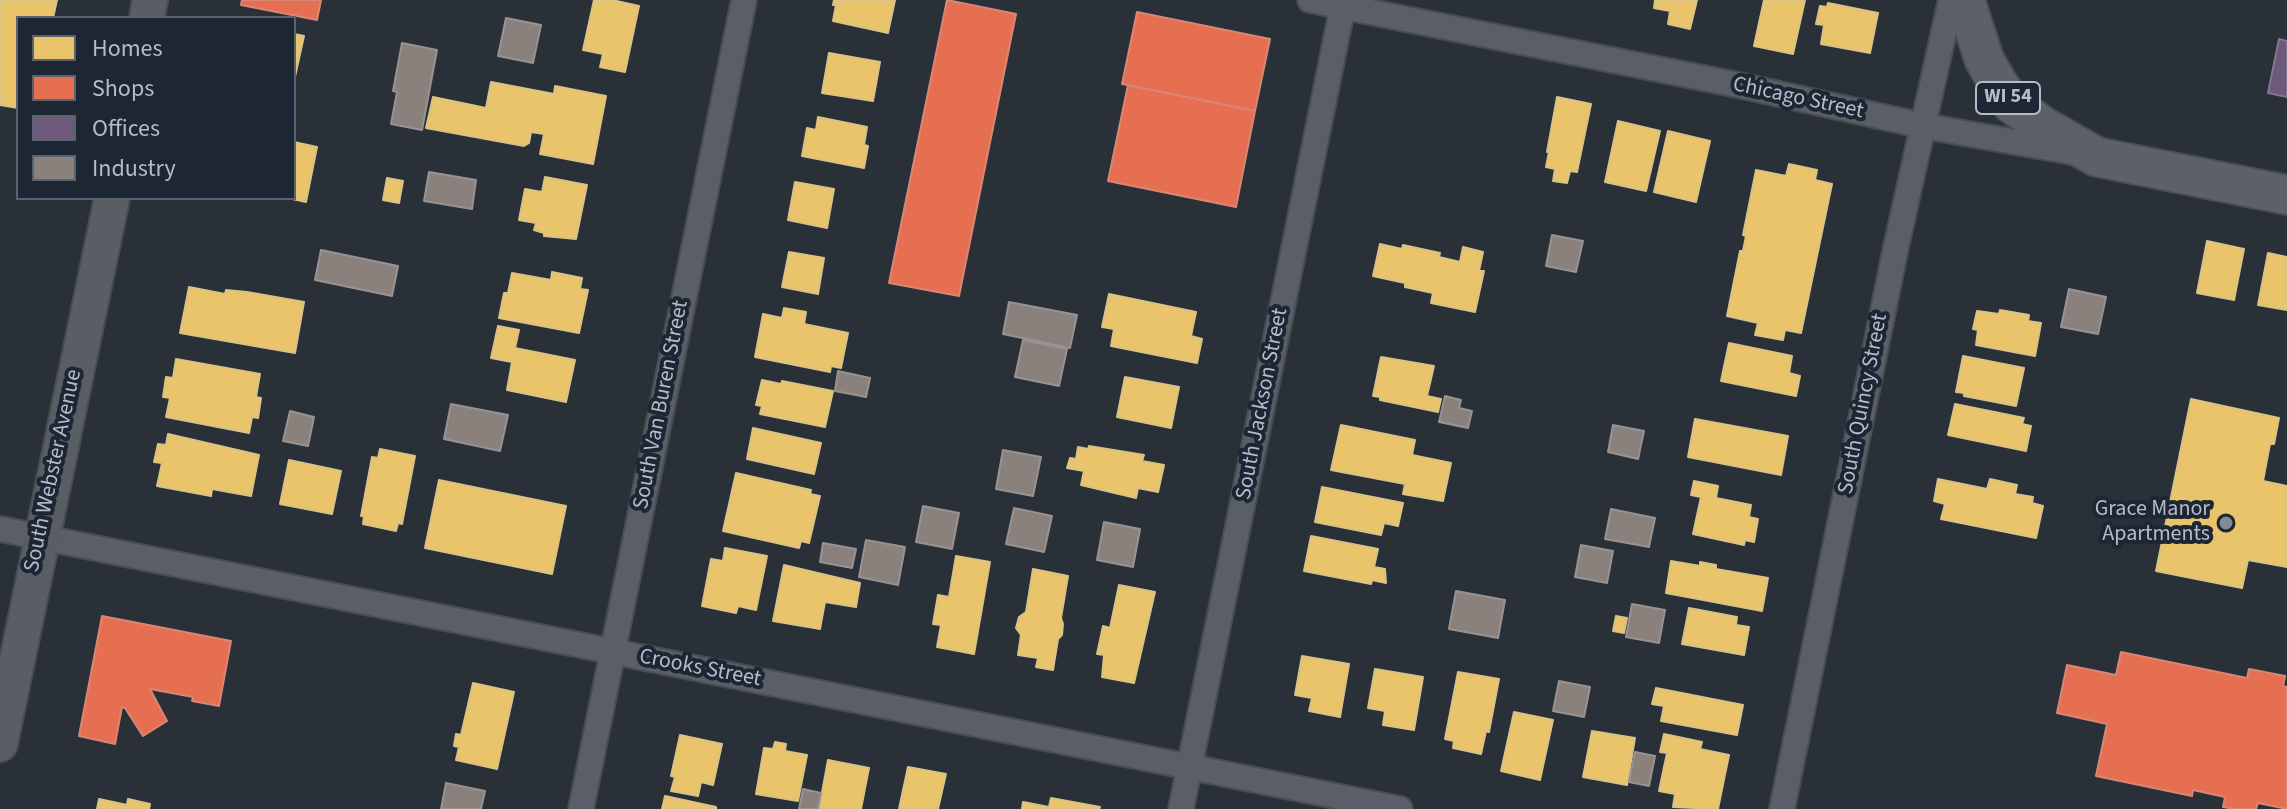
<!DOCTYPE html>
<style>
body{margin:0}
#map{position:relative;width:2287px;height:809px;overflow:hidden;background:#2a3038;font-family:"Source Sans 3",sans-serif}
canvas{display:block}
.legend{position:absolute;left:16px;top:16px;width:280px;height:184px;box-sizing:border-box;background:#1d2633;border:2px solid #59626f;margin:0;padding:10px 14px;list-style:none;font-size:24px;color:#b4bcc9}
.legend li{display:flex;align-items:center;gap:16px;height:40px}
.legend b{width:40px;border:2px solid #59626f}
</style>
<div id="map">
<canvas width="2287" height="809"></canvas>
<ul class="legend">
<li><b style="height:22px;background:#e9c46a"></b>Homes</li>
<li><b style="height:22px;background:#e76f51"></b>Shops</li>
<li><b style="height:22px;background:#6d597a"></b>Offices</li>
<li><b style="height:22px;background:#8a817c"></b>Industry</li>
</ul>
</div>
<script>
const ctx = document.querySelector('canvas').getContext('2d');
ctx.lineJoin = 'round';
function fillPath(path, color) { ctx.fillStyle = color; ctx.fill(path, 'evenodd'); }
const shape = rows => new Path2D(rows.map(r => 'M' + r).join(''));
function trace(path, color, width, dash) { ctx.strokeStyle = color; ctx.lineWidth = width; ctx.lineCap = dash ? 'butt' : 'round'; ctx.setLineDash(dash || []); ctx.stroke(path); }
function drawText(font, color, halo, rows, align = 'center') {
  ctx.font = font + ' "Source Sans 3",sans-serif'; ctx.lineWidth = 8; ctx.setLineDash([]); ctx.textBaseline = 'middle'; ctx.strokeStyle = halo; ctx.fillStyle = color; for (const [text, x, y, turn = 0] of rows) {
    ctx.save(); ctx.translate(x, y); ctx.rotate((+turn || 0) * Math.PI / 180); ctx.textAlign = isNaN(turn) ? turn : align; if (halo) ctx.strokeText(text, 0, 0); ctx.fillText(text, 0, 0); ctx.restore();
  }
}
const homes = shape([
 [0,0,57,0,53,18,18,18,18,108,0,105,0,0],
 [594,0,612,0,639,6,625,72,600,67,603,54,583,50,594,0],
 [834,0,895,0,888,33,833,21,836,5,833,5,834,0],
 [1655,0,1697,0,1690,29,1668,24,1670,11,1654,8,1655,0],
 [1764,0,1805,0,1793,54,1754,46,1764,0],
 [1828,3,1878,13,1870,53,1821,44,1824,25,1816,24,1820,6,1827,7,1828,3],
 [294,34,304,36,294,81,294,34],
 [829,53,880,62,873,101,822,93,829,53],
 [491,82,554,94,555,86,606,96,593,164,540,154,544,134,531,132,529,143,524,146,426,128,433,97,486,108,491,82],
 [1557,97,1591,104,1577,172,1570,171,1567,183,1553,181,1555,169,1546,167,1549,152,1547,152,1557,97],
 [818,117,867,127,864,145,868,146,864,168,802,156,807,128,816,130,818,117],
 [1618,121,1660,131,1646,191,1605,182,1618,121],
 [1668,131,1710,141,1696,202,1654,192,1668,131],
 [294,142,317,147,306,202,288,198,294,198,294,142],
 [1789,164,1817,170,1815,180,1832,184,1801,333,1785,330,1783,340,1755,335,1758,323,1727,316,1740,251,1743,251,1746,236,1743,235,1756,170,1786,176,1789,164],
 [545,177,587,185,576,239,544,236,544,233,534,230,536,223,519,220,525,189,542,192,545,177],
 [387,178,403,181,399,203,383,200,387,178],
 [795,182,834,189,827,228,788,220,795,182],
 [2207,241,2244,249,2234,300,2197,293,2207,241],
 [1380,244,1402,249,1403,245,1440,253,1439,257,1460,262,1463,247,1483,252,1479,271,1484,271,1475,312,1431,303,1433,293,1405,287,1405,283,1373,276,1380,244],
 [789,252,824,258,818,294,782,287,789,252],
 [2268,253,2287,257,2287,310,2258,305,2268,253],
 [552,272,582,278,580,289,588,290,579,333,499,318,504,293,508,293,512,273,551,280,552,272],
 [189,287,225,294,226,290,247,292,304,302,295,353,180,333,189,287],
 [1109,294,1196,312,1191,336,1202,339,1197,363,1111,346,1114,329,1102,327,1109,294],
 [784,308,806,312,804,324,848,333,841,368,831,366,830,372,755,357,763,314,782,318,784,308],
 [2000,310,2029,315,2028,321,2041,323,2035,356,1976,345,1978,330,1973,329,1977,311,1999,314,2000,310],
 [498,326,519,330,515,348,575,360,566,402,507,390,512,362,491,358,498,326],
 [1729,343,1792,356,1789,373,1800,376,1796,396,1721,381,1729,343],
 [1963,356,2024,368,2016,406,1964,396,1964,393,1956,392,1963,356],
 [1381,357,1434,366,1427,396,1441,399,1438,412,1380,400,1380,397,1373,396,1381,357],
 [176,359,260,374,256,397,261,398,258,418,252,417,249,433,166,417,170,398,163,397,166,377,173,378,176,359],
 [1125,377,1179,387,1171,428,1117,417,1125,377],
 [762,380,781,384,782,381,833,391,825,427,760,414,762,406,756,405,762,380],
 [2191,399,2279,418,2274,444,2270,444,2263,481,2287,486,2287,567,2248,560,2242,588,2156,571,2191,399],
 [1955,404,2024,418,2022,424,2031,426,2026,451,1948,435,1955,404],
 [1695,419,1788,436,1781,475,1688,457,1695,419],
 [1341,425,1415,440,1412,455,1451,463,1443,501,1403,494,1405,484,1331,470,1341,425],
 [753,428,821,443,814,474,747,459,753,428],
 [168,434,259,455,251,496,212,489,211,496,157,486,162,463,154,462,158,444,166,445,168,434],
 [1089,446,1144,455,1142,461,1164,465,1158,492,1138,488,1136,498,1081,485,1084,471,1067,468,1070,458,1076,459,1078,447,1088,449,1089,446],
 [380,449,415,456,402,524,398,523,396,531,363,524,364,516,361,516,372,457,378,458,380,449],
 [289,460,341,471,332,514,280,504,289,460],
 [736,473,811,490,810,494,820,496,809,543,801,541,799,548,723,531,736,473],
 [1938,479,1987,489,1990,479,2017,485,2015,494,2033,497,2032,503,2043,506,2036,538,1941,519,1945,504,1934,501,1938,479],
 [439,480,566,506,552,574,425,548,439,480],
 [1694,481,1718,486,1716,498,1751,505,1749,517,1758,519,1754,542,1745,540,1744,545,1693,534,1701,497,1691,495,1694,481],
 [1322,487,1403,503,1398,526,1384,523,1381,535,1315,522,1322,487],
 [1311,536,1378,549,1374,567,1385,569,1386,583,1372,580,1371,584,1304,571,1311,536],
 [725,548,767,556,756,610,738,606,736,613,702,606,711,559,723,561,725,548],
 [956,556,990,562,974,654,937,647,941,625,933,624,938,595,949,597,956,556],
 [1671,561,1700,566,1700,562,1716,565,1716,569,1768,578,1762,611,1666,593,1671,561],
 [784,565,860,583,856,607,825,602,820,629,773,621,784,565],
 [1033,569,1068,576,1061,618,1063,624,1062,635,1058,639,1053,670,1036,667,1038,658,1018,655,1021,635,1016,628,1019,617,1026,612,1033,569],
 [1119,585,1155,592,1134,683,1102,677,1104,655,1097,654,1103,626,1110,628,1119,585],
 [1689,608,1737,617,1736,625,1749,627,1744,655,1682,644,1689,608],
 [1616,616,1627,618,1624,633,1613,631,1616,616],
 [1302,656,1349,664,1340,717,1309,711,1312,698,1295,695,1302,656],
 [1375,669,1423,677,1414,730,1383,725,1385,711,1368,708,1375,669],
 [1458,672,1499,679,1489,732,1486,731,1481,754,1453,748,1454,741,1445,739,1458,672],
 [473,683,514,692,497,769,456,760,459,747,454,746,456,734,461,735,473,683],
 [1656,688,1743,705,1737,735,1661,721,1664,706,1652,704,1656,688],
 [1514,712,1553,720,1540,780,1501,771,1514,712],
 [1592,731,1635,738,1627,785,1583,777,1592,731],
 [1664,734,1702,742,1700,749,1729,755,1718,809,1673,807,1675,794,1659,791,1667,753,1660,752,1664,734],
 [680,735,722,744,713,785,701,782,698,796,671,791,675,777,671,776,680,735],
 [775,742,786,744,785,751,807,755,798,801,756,794,764,748,773,749,775,742],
 [828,760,869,768,861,809,819,809,828,760],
 [908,767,946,774,938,809,899,809,908,767],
 [665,796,716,807,716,809,662,809,665,796],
 [1051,798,1100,807,1099,809,1022,809,1023,802,1049,807,1051,798],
 [99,799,127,805,128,799,150,804,149,809,97,809,99,799]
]);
const shops = shape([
 [242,0,321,0,317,20,241,5,242,0],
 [947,0,1016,14,959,296,889,283,947,0],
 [1137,12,1270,39,1255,111,1122,84,1137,12],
 [1128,85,1255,111,1236,207,1108,181,1128,85],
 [102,616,231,641,219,706,192,701,193,697,150,689,167,721,143,736,125,708,122,707,115,744,79,736,102,616],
 [2121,652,2247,678,2249,669,2285,676,2283,686,2287,687,2287,809,2258,803,2256,809,2234,809,2223,807,2225,797,2193,790,2192,796,2096,776,2107,724,2057,713,2067,665,2116,675,2121,652]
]);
const offices = shape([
 [2279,39,2287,41,2287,97,2268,93,2279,39]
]);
const industry = shape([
 [506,18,541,25,533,63,498,56,506,18],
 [402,43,437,50,422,130,391,124,397,92,393,91,402,43],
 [429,172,476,180,472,209,424,201,429,172],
 [1552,235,1583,241,1576,272,1546,266,1552,235],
 [321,250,398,266,392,296,315,280,321,250],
 [2069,289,2106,297,2098,334,2061,327,2069,289],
 [1009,302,1077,315,1070,348,1003,334,1009,302],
 [1023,340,1067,349,1059,386,1015,377,1023,340],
 [838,371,870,378,866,397,835,391,838,371],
 [1445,396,1461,400,1459,408,1472,411,1468,428,1439,422,1445,396],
 [451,404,508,415,500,451,444,439,451,404],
 [290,411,314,417,308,446,283,441,290,411],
 [1613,425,1644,431,1638,459,1608,452,1613,425],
 [1003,450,1041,457,1033,496,996,489,1003,450],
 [923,506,959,513,952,549,916,542,923,506],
 [1014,508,1052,516,1044,552,1006,544,1014,508],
 [1611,509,1655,518,1649,547,1605,539,1611,509],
 [1104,522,1140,529,1133,567,1097,560,1104,522],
 [866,540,905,547,898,585,859,577,866,540],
 [823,543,856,549,852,568,820,562,823,543],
 [1581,545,1613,551,1607,583,1575,577,1581,545],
 [1456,591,1505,600,1498,638,1449,629,1456,591],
 [1632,604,1665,610,1659,643,1626,637,1632,604],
 [1559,681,1590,687,1584,717,1553,711,1559,681],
 [1635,752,1655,756,1649,786,1629,782,1635,752],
 [446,783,485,791,481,809,441,809,446,783],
 [803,789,821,793,818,809,799,809,803,789]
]);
const street = shape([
 [1310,0,1743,86,1924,126,2072,152],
 [0,529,1400,809],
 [581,809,744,0],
 [1181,809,1344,0],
 [1782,809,1896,247,1951,0]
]);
const secondary = shape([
 [147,18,150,0],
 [0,744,112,198]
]);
const primary = shape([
 [1965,0,1984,59,1997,82,2012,104,2044,127,2097,157,2287,195]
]);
const markers = [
 [2226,523,8,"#848b96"]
];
const shields = [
 [2008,98,64]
];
const shieldNames = [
 ["WI 54",2008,98]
];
const streetNames = [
 ["Chicago Street",1798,99,12],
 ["South Jackson Street",1263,404,-79],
 ["South Quincy Street",1864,404,-79],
 ["South Van Buren Street",662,405,-79],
 ["South Webster Avenue",54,471,-78],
 ["Crooks Street",700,669,11]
];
const poiNames = [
 ["Grace Manor",2210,510],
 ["Apartments",2210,535]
];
fillPath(homes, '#e9c46a');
trace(homes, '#d9c286', 2);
fillPath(shops, '#e76f51');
trace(shops, '#d88675', 2);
fillPath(offices, '#6d597a');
trace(offices, '#827792', 2);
fillPath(industry, '#8a817c');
trace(industry, '#979393', 2);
trace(street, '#484c53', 28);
trace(secondary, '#484c53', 38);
trace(primary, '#484c55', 42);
trace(street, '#5a5e66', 24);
trace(secondary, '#595d64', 34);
trace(primary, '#5c6168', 38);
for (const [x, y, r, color] of markers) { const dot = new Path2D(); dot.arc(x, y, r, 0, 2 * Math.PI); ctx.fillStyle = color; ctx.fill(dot); trace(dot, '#1d2633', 3); }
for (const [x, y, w] of shields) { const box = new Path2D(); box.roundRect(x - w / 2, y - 16, w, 32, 6); ctx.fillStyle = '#1d2633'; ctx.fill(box); trace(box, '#b4bcc9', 2); }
drawText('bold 20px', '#b4bcc9', null, shieldNames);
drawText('22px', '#b4bcc9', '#1d2633', streetNames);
drawText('22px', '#b4bcc9', '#1d2633', poiNames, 'right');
</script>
